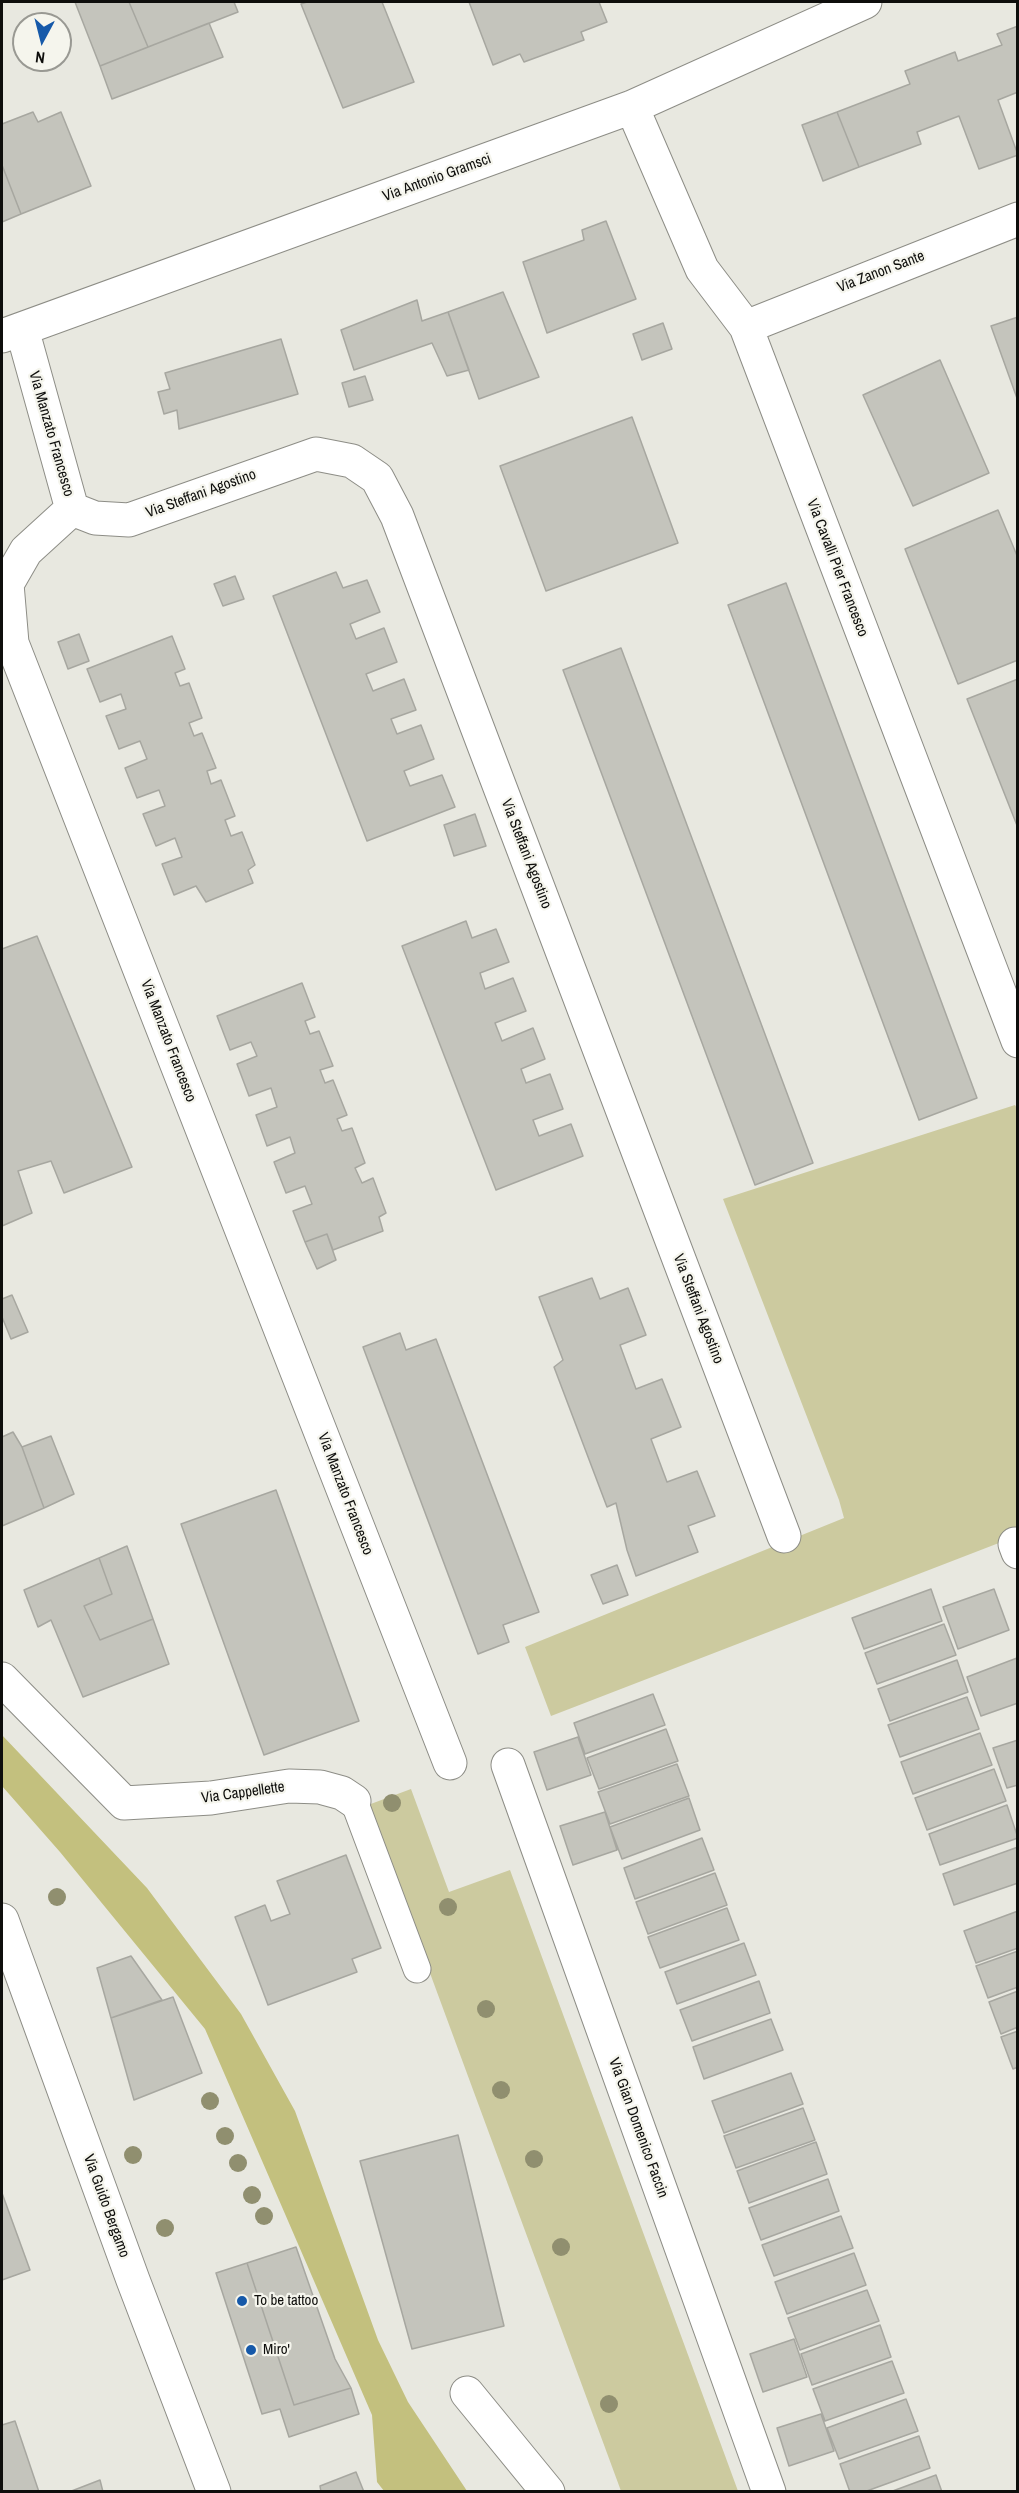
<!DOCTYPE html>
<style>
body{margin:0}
#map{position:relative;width:1019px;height:2493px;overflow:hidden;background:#e8e8e0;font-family:"Archivo Narrow",sans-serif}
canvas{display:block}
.frame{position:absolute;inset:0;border:3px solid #0e0e0c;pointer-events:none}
.north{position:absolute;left:12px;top:12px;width:60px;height:60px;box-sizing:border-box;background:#f5f5ed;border:2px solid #999993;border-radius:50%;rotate:187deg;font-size:16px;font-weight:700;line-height:24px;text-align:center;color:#0e0e0c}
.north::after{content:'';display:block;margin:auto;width:21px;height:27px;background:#1659a9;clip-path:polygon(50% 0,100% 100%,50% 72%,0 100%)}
</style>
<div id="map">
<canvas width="1019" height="2493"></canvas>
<div class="frame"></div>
<div class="north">N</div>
</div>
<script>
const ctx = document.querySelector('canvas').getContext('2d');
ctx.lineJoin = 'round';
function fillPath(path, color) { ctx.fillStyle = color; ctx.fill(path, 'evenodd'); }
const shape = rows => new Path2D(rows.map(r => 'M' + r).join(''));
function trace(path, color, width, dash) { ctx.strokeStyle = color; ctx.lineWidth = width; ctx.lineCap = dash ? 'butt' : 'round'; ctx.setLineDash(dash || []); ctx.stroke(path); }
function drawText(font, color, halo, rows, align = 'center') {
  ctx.font = font + ' "Archivo Narrow",sans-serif'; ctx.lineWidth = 4.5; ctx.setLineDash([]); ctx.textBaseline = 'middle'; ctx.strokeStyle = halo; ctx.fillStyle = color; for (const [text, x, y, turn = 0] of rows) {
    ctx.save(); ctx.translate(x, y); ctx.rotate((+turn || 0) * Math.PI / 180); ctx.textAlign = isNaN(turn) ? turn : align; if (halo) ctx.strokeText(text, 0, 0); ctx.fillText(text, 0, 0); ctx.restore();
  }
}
const green = shape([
 [1015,1105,1018,1110,1017,1536,551,1716,525,1647,844,1518,839,1500,723,1199],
 [411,1789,449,1892,510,1870,738,2491,621,2491,368,1805]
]);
const water = shape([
 [2,1735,147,1888,241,2014,295,2111,378,2340,408,2402,467,2491,384,2491,377,2482,372,2415,205,2029,60,1852,2,1786]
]);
const building = shape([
 [75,2,129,2,148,47,100,66,75,2],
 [129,2,234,2,238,12,148,47,129,2],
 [307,2,382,2,414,82,343,108,301,4,307,2],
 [469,2,599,2,607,22,581,32,584,40,524,62,520,54,493,65,469,2],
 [209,23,223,57,112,99,100,66,209,23],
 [1018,26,1018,92,998,100,1018,155,979,169,959,116,917,132,921,144,859,167,837,112,910,84,905,71,955,52,958,61,1002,45,997,34,1018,26],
 [33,112,38,122,61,112,91,186,21,214,2,165,2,124,33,112],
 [837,112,859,167,823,181,802,125,837,112],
 [2,165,21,214,2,222,2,165],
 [606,221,636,299,547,333,523,262,584,240,582,230,606,221],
 [503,292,539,377,479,399,448,312,503,292],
 [417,300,422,321,448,312,469,370,447,376,432,343,354,370,341,330,417,300],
 [1018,317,1018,401,991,326,1018,317],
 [663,323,672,349,642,360,633,334,663,323],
 [281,339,298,394,179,429,177,410,164,414,158,392,170,389,165,373,281,339],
 [940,360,989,473,913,506,863,395,940,360],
 [365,376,373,400,349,407,342,383,365,376],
 [632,417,678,543,546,591,500,466,632,417],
 [998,510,1018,558,1018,660,958,684,905,549,998,510],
 [336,572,343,588,367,580,380,612,350,624,356,639,384,628,397,662,366,674,373,691,404,679,416,710,391,719,397,734,421,725,434,759,404,771,410,786,442,775,455,807,367,841,273,596,336,572],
 [235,576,244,599,223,606,214,584,235,576],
 [786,583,977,1098,919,1120,728,605,786,583],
 [79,634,89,661,68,669,58,642,79,634],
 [172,636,185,669,175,673,180,686,189,683,202,718,189,723,194,736,202,733,216,768,207,771,211,784,221,780,235,816,225,820,231,836,242,832,255,865,248,870,253,883,206,902,196,886,174,895,162,864,182,857,175,838,156,846,143,814,165,806,159,790,137,798,125,768,147,759,140,741,119,749,106,716,126,709,121,694,100,702,87,669,172,636],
 [621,648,813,1163,755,1185,563,670,621,648],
 [1018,679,1018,828,967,699,1018,679],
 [475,814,486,846,454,856,444,825,475,814],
 [466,921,472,938,496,929,509,962,480,973,485,989,513,978,526,1011,495,1023,502,1041,533,1028,545,1059,521,1069,526,1083,550,1074,563,1109,533,1120,539,1136,571,1124,583,1156,496,1190,402,946,466,921],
 [37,936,132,1167,64,1193,51,1161,18,1171,32,1213,2,1226,2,949,37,936],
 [302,983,315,1017,305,1021,310,1034,319,1031,333,1066,320,1070,325,1083,333,1080,347,1115,337,1119,342,1131,352,1128,365,1163,355,1168,362,1183,373,1178,386,1213,379,1217,383,1231,333,1250,327,1234,305,1242,293,1211,312,1204,305,1186,286,1193,274,1162,295,1153,290,1137,267,1146,256,1115,277,1107,271,1088,249,1096,237,1064,257,1056,251,1042,230,1050,217,1016,302,983],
 [327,1234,336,1260,317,1269,305,1242,327,1234],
 [592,1278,600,1299,628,1288,646,1335,620,1345,636,1389,662,1379,681,1427,651,1439,667,1482,697,1471,715,1516,688,1526,698,1552,636,1576,627,1550,616,1503,607,1507,554,1367,563,1360,539,1297,592,1278],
 [12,1295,28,1332,11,1339,2,1317,2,1299,12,1295],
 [400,1333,406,1350,436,1339,539,1612,503,1625,509,1642,478,1654,363,1347,400,1333],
 [13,1432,22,1447,44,1508,2,1526,2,1437,13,1432],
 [51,1436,74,1494,44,1508,22,1447,51,1436],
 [276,1490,359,1721,264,1755,181,1524,276,1490],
 [127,1546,153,1619,100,1640,84,1606,112,1594,99,1558,127,1546],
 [99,1558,112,1594,84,1606,100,1640,153,1619,169,1664,83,1697,51,1620,38,1627,24,1590,99,1558],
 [617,1565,628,1595,603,1604,591,1575,617,1565],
 [931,1589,942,1621,864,1649,852,1618,931,1589],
 [994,1589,1009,1630,958,1649,943,1607,994,1589],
 [944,1624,956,1655,877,1684,865,1653,944,1624],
 [1017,1658,1018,1703,981,1716,967,1677,1017,1658],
 [957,1660,968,1692,890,1721,878,1689,957,1660],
 [653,1694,665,1725,585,1754,574,1723,653,1694],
 [967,1697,979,1729,900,1757,888,1725,967,1697],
 [666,1729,678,1761,599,1789,587,1758,666,1729],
 [980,1733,992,1765,913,1794,901,1762,980,1733],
 [578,1737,591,1775,547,1790,534,1752,578,1737],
 [1018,1740,1018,1785,1007,1788,993,1748,1018,1740],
 [677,1764,689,1796,610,1824,598,1792,677,1764],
 [994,1769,1006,1801,927,1830,915,1798,994,1769],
 [689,1798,700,1830,622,1859,610,1827,689,1798],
 [1007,1805,1018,1838,940,1865,929,1834,1007,1805],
 [605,1812,617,1850,573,1865,560,1826,605,1812],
 [702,1838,714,1870,635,1899,624,1868,702,1838],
 [1018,1847,1018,1883,954,1905,943,1874,1018,1847],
 [346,1855,381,1948,352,1959,357,1972,268,2005,235,1917,265,1905,271,1921,290,1914,277,1881,346,1855],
 [715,1873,727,1905,648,1934,636,1902,715,1873],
 [727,1908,739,1940,660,1968,648,1937,727,1908],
 [1018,1911,1018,1948,976,1963,964,1931,1018,1911],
 [744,1943,756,1975,677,2004,665,1972,744,1943],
 [1018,1951,1018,1987,988,1998,976,1966,1018,1951],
 [131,1956,162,2000,111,2018,97,1968,131,1956],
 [759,1981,770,2013,692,2041,680,2010,759,1981],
 [1018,1991,1018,2027,1001,2034,989,2002,1018,1991],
 [173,1997,202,2073,134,2100,111,2018,173,1997],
 [771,2019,783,2050,704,2079,693,2047,771,2019],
 [1018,2031,1018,2067,1013,2069,1001,2037,1018,2031],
 [791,2073,803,2104,724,2133,712,2101,791,2073],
 [803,2108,815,2140,736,2168,724,2136,803,2108],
 [458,2135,504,2326,412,2349,360,2161,458,2135],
 [816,2142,827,2174,749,2203,737,2171,816,2142],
 [828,2179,839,2211,761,2240,749,2208,828,2179],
 [2,2193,30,2270,2,2280,2,2193],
 [841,2216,853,2248,774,2276,762,2245,841,2216],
 [296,2247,335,2359,351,2388,294,2405,247,2263,296,2247],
 [854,2253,866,2285,787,2314,775,2282,854,2253],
 [247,2263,294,2405,351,2388,359,2414,289,2437,280,2409,262,2414,216,2273,247,2263],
 [867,2290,879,2321,800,2350,788,2318,867,2290],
 [880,2325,891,2357,812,2385,801,2354,880,2325],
 [794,2339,807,2377,763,2392,750,2354,794,2339],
 [892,2361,904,2393,825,2421,813,2389,892,2361],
 [906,2399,918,2431,839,2459,827,2428,906,2399],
 [821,2414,834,2451,789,2466,777,2428,821,2414],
 [15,2421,39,2492,2,2492,2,2425,15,2421],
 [919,2436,930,2468,864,2492,850,2492,840,2464,919,2436],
 [356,2472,364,2492,321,2492,320,2486,356,2472],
 [936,2475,942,2492,890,2492,936,2475],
 [100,2480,103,2492,69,2492,100,2480]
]);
const service = shape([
 [354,1801,417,1969]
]);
const minor = shape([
 [632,107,702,269,746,327,1018,1041],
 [746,327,1018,219],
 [22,329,72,509],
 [2,336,632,107,865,2],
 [72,509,95,518,129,520,316,454,352,461,377,478,397,516,784,1536],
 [72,509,26,551,7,584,12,643,450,1763],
 [1015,1544,1018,1552],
 [2,1679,124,1803,211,1798,289,1786,320,1787,342,1793,354,1801],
 [508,1765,769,2492],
 [467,2393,548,2492]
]);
const secondary = shape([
 [2,1920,133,2280,214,2492]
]);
const trees = [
 [392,1803],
 [57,1897],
 [448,1907],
 [486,2009],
 [501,2090],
 [210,2101],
 [225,2136],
 [133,2155],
 [534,2159],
 [238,2163],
 [252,2195],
 [264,2216],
 [165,2228],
 [561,2247],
 [609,2404]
];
const markers = [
 [242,2301,6,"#1659a9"],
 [251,2350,6,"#1659a9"]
];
const streetNames = [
 ["Via Antonio Gramsci",437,178,-20],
 ["Via Zanon Sante",881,272,-21],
 ["Via Manzato Francesco",51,434,74],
 ["Via Steffani Agostino",201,494,-20],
 ["Via Cavalli Pier Francesco",837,568,69],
 ["Via Steffani Agostino",526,854,69],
 ["Via Manzato Francesco",168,1041,69],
 ["Via Steffani Agostino",698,1309,69],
 ["Via Manzato Francesco",345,1494,69],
 ["Via Cappellette",243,1793,-8],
 ["Via Gian Domenico Faccin",638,2128,70],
 ["Via Guido Bergamo",106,2206,70]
];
const poiNames = [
 ["To be tattoo",254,2301],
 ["Miro'",263,2350]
];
fillPath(green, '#ccca9f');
fillPath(water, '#c3c07e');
fillPath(building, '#c4c4bc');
trace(building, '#a7a7a0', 1.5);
trace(service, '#8d8d86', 29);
trace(minor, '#8d8d86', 35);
trace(secondary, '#8d8d86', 35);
trace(service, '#fff', 27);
trace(minor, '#fff', 33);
trace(secondary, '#fff', 33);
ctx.fillStyle = '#908f6f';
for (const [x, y] of trees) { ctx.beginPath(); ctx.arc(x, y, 9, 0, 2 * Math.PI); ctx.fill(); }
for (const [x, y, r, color] of markers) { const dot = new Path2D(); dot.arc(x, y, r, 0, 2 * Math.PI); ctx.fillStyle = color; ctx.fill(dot); trace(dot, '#f5f5ed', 2); }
drawText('15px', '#0e0e0c', '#f5f5ed', streetNames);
drawText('15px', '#0e0e0c', '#f5f5ed', poiNames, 'left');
</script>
